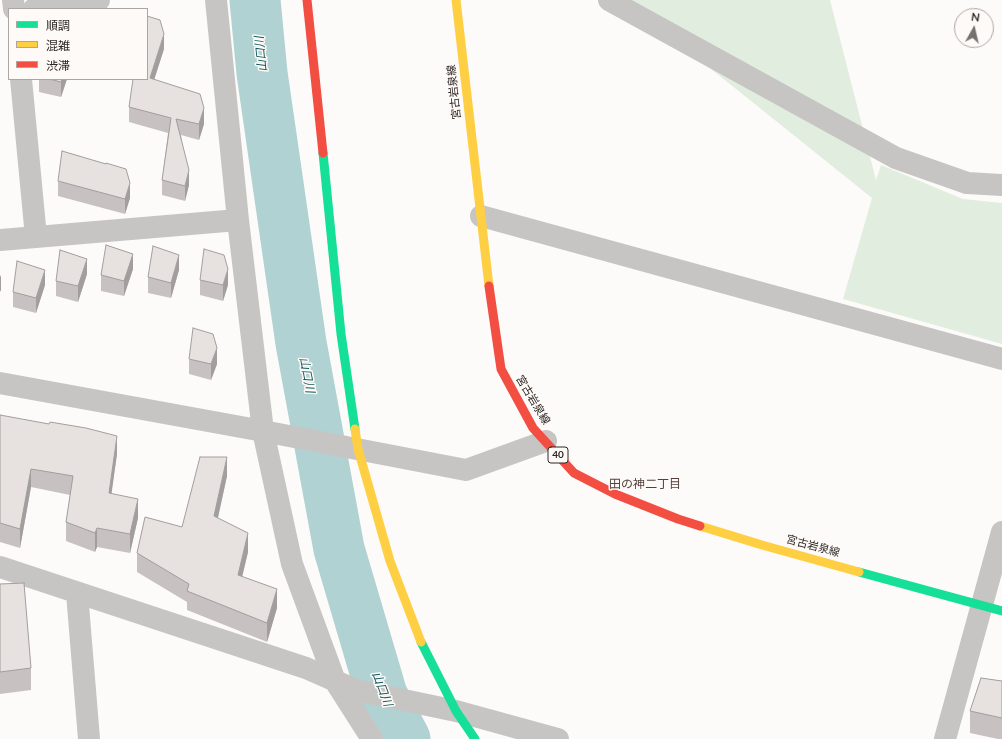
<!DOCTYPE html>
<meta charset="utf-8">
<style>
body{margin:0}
#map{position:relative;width:1002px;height:739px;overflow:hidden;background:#fdfbf9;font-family:Lato,"Noto Sans JP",sans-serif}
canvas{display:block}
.legend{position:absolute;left:8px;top:8px;width:140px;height:72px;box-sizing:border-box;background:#fefaf8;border:1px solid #aba6a3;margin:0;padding:5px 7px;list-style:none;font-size:12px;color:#2e2724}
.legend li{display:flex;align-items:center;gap:8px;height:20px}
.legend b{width:20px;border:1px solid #aba6a3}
.north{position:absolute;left:954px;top:8px;width:40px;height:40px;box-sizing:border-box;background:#fefaf8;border:1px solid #aba6a3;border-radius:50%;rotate:8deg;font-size:11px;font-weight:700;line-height:16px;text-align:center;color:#2e2724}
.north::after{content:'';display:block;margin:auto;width:14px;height:18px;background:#76716f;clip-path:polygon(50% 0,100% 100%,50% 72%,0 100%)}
</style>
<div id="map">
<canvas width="1002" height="739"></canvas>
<ul class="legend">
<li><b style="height:5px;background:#16e098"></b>順調</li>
<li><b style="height:5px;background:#ffcf43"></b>混雑</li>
<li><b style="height:5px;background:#f24e42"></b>渋滞</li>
</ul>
<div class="north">N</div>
</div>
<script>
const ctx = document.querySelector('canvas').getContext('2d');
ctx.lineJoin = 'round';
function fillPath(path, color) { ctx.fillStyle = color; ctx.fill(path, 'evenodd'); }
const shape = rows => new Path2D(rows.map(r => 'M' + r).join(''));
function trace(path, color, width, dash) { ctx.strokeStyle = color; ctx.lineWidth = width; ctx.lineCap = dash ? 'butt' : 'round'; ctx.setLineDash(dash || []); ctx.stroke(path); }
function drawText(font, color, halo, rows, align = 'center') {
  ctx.font = font + ' Lato,"Noto Sans JP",sans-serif'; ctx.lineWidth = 3; ctx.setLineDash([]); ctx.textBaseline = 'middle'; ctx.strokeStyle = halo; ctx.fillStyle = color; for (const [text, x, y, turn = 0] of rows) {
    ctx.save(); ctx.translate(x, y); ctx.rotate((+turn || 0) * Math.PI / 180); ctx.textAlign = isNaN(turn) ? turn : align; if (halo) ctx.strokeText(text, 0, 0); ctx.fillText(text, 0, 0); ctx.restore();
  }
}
const green = shape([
 [625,0,830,0,876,180,881,165,963,199,1002,203,1002,344,843,299,872,198]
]);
const river = shape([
 [255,0,262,73,301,343,339,549,382,695,405,739]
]);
const street = shape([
 [13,0,14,9],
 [216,0,238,220,263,431,292,564,335,681,372,739],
 [609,0,896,158,967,183,1002,185],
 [34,9,99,0],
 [21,79,36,237],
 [481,216,1002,359],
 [0,240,238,220],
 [0,383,263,431,466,470,546,441],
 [0,567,306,668,356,690,456,711,558,739],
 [77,593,89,739],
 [945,739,1002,532]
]);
const fast = shape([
 [323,153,341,334,355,429],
 [859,572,1002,611],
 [421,642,456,711,475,739]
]);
const slow = shape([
 [456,0,489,286],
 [355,429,358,449,390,561,421,642],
 [700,526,762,545,859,572]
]);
const jam = shape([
 [307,0,323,153],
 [489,286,501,369,533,428,574,473,615,494,678,519,700,526]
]);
const wall = shape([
 [164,49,154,79,204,124,199,140,181,135,189,185,185,201,162,195,162,180,168,133,129,122,129,107],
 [39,79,67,79,61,97,39,92],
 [58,181,130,198,125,214,58,196],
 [133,269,124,296,101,291,101,275],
 [179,270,171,298,148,293,148,277],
 [87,274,78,302,56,296,56,281],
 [200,280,228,285,223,301,200,295],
 [45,285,36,313,13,307,13,292],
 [189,359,217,364,211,380,189,374],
 [0,415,117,454,111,494,138,518,130,553,97,547,95,552,66,541,66,522,70,495,31,487,20,548,0,542],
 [227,476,218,518,248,552,242,577,277,608,267,642,187,610,187,602,137,572,137,553,182,527],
 [0,584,31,668,31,690,0,694],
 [1002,681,1002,739,998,739,970,733,970,711]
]);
const shadedWall = shape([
 [164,34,164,49,150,93,150,78],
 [62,79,67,79,61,97,61,82],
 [204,108,204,124,199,140,199,124],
 [189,170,189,185,185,201,185,186],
 [130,183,130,198,125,214,125,199],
 [133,254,133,269,124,296,124,281],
 [179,255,179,270,171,298,171,283],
 [87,259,87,274,78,302,78,286],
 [228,269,228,285,223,301,223,285],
 [45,270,45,285,36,313,36,298],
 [1,275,1,290,0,292,0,277],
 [217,348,217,364,211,380,211,364],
 [117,436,117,454,109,512,109,493],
 [227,457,227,476,214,535,214,516],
 [31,469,31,487,20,548,20,529],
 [138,499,138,518,130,553,130,534],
 [97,528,97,547,95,552,95,533],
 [248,533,248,552,238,594,238,575],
 [277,589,277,608,267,642,267,623]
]);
const building = shape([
 [147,16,160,20,164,34,150,78,200,94,204,108,199,124,176,119,189,170,185,186,162,180,171,118,129,107,133,79,147,79,147,16],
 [49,79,62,79,61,82,49,79],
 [62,151,106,164,106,163,126,169,130,183,125,199,58,181,62,151],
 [106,245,133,254,124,281,101,275,106,245],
 [153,246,179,255,171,283,148,277,153,246],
 [204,249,224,255,228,269,223,285,200,280,204,249],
 [60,250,87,259,78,286,56,281,60,250],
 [17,261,45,270,36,298,13,292,17,261],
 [193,328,213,334,217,348,211,364,189,359,193,328],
 [0,415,49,424,50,422,86,428,117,436,109,493,138,499,130,534,97,528,95,533,66,522,73,476,31,469,20,529,0,523,0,415],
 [200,457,227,457,214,516,248,533,238,575,277,589,267,623,187,591,189,584,137,553,145,517,182,527,200,457],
 [24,583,31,668,0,672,0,584,24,583],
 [981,678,1002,681,1002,718,970,711,981,678]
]);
const shields = [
 [558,455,20]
];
const shieldNames = [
 ["40",558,455]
];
const streetNames = [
 ["宮古岩泉線",454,92,-96],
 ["宮古岩泉線",533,400,59],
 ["宮古岩泉線",813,546,15]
];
const waterNames = [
 ["山口川",261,54,-96],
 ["山口川",307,375,79],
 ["山口川",382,689,69]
];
const neighbourhoodNames = [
 ["田の神二丁目",645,484]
];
fillPath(green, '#e1edde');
trace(river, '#b0d2d2', 51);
trace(street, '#c7c5c3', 22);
trace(fast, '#16e098', 9);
trace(slow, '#ffcf43', 9);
trace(jam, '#f24e42', 9);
fillPath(wall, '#c7c2c1');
fillPath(shadedWall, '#a29e9d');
fillPath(building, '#e7e2e0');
trace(building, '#a29e9d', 1);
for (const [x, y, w] of shields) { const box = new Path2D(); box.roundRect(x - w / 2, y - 8, w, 16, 3); ctx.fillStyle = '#fefaf8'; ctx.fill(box); trace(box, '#2e2724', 1); }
drawText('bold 10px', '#2e2724', null, shieldNames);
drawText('11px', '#2e2724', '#fefaf8', streetNames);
drawText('italic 12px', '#0f5559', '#fefaf8', waterNames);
drawText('12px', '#53423b', '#fefaf8', neighbourhoodNames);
</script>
